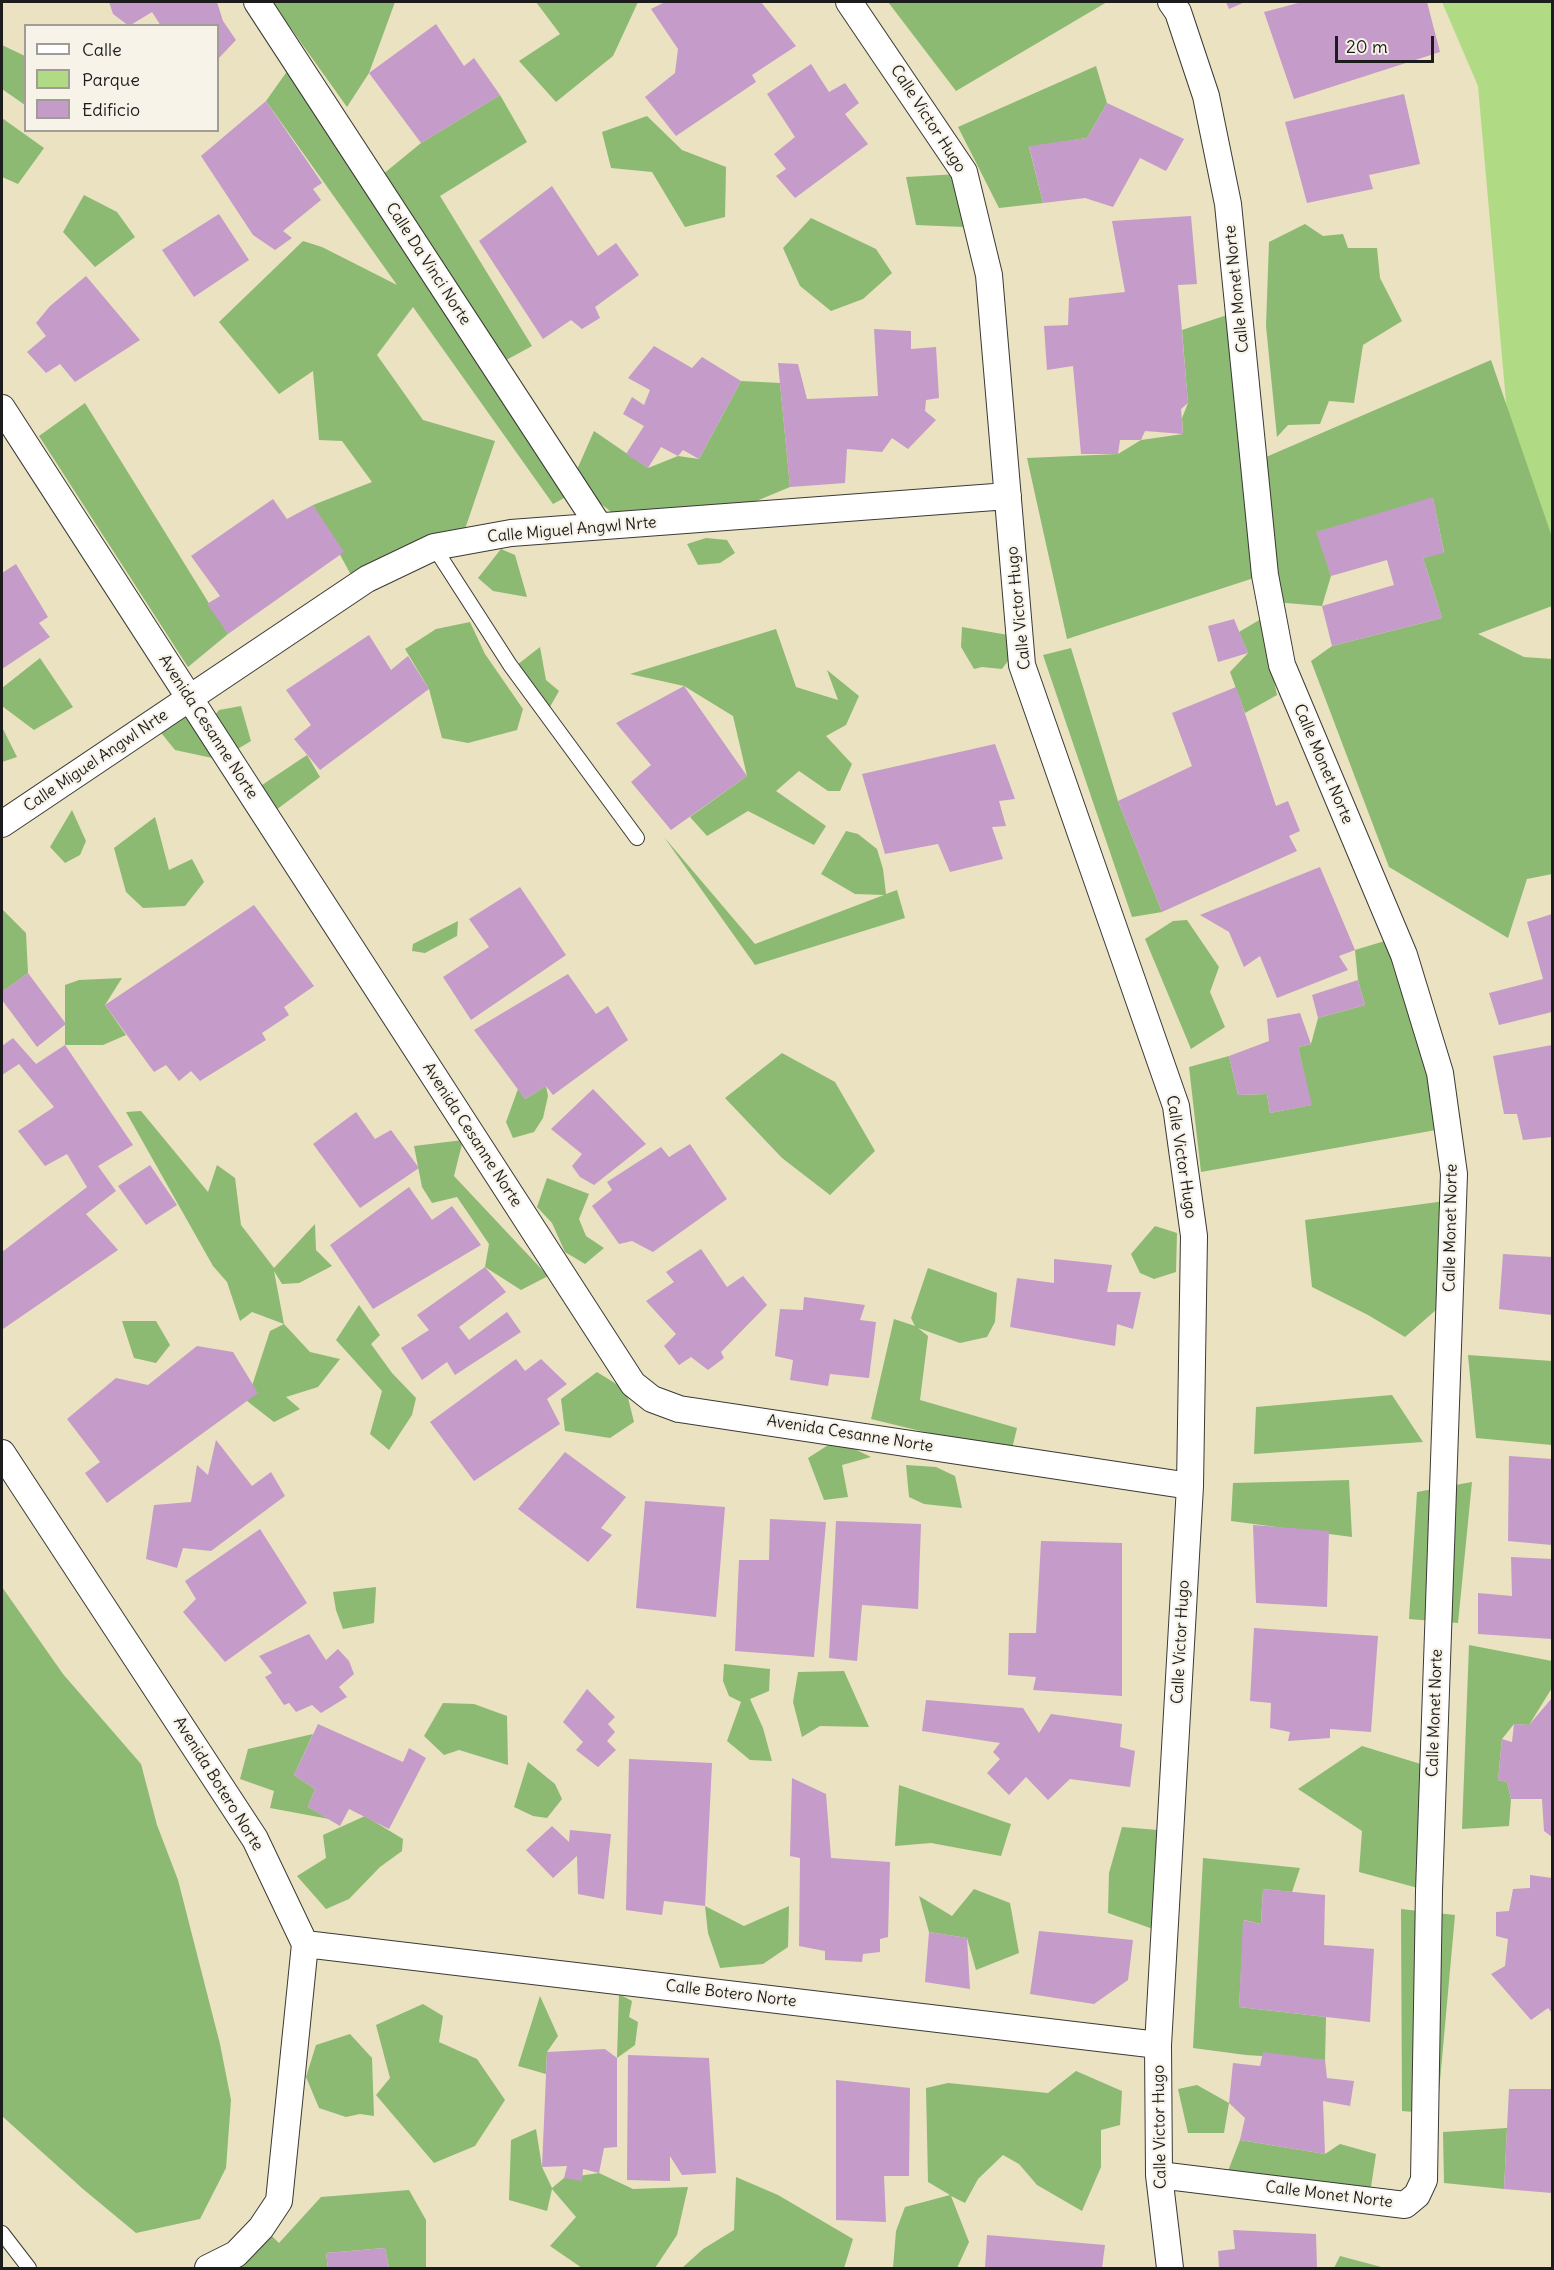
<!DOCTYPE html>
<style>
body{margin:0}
#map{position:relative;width:1554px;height:2270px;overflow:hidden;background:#eae2c1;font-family:Delius,sans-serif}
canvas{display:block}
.frame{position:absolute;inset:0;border:3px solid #1c1c1c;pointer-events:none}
.legend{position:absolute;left:24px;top:24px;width:195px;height:108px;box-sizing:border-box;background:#f7f3e8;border:2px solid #9f9d96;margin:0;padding:8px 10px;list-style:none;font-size:18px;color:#1c1c1c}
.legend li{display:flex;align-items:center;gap:12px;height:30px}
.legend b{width:30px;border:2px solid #9f9d96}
.scale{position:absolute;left:1335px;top:36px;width:99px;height:27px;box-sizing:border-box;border:3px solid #1c1c1c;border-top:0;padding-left:8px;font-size:18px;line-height:21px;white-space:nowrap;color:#1c1c1c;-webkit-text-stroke:4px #f7f3e8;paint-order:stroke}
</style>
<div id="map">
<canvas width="1554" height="2270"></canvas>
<div class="frame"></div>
<ul class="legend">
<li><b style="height:8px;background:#fff"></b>Calle</li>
<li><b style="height:16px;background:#b1da84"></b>Parque</li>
<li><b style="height:16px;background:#c49bc9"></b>Edificio</li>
</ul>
<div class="scale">20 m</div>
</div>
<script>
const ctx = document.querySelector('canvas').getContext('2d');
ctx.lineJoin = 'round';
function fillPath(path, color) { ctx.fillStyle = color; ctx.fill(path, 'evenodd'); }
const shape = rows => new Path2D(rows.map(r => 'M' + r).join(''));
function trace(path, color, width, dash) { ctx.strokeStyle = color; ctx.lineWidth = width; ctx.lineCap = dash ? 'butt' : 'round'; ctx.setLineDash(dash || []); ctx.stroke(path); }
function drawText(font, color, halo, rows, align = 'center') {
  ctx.font = font + ' Delius,sans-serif'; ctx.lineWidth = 4.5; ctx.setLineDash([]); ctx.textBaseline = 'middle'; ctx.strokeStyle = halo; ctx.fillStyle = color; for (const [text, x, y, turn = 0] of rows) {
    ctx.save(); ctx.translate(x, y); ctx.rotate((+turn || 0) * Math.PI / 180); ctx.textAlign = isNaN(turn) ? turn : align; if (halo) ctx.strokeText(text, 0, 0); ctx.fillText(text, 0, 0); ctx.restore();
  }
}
const green = shape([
 [1442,2,1552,2,1552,548,1510,447,1478,86]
]);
const forest = shape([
 [272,2,395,2,369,73,347,107],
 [536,2,638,2,613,56,556,102,519,61,560,34],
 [888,2,1107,2,956,91],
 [2,45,25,56,25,105,2,89],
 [1096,66,1107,103,1087,138,1029,147,1043,203,999,208,958,127],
 [288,70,575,492,553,504,413,307,377,355,423,420,495,441,465,529,357,586,313,505,372,482,342,441,319,440,313,371,279,394,219,322,303,241,322,247,397,285,266,101],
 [500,95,527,142,440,196,532,346,499,364,382,175,421,143],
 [647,116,682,150,726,167,725,217,685,227,652,172,611,168,602,132],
 [2,118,44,148,18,184,2,177],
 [959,174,964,227,916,225,906,177],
 [84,195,117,212,135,237,95,267,63,232],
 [811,218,876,249,892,273,863,299,831,311,800,286,783,248],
 [1305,224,1323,236,1343,234,1348,248,1377,248,1380,278,1402,321,1363,345,1354,403,1329,401,1320,424,1288,425,1277,437,1266,326,1269,242],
 [1230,314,1260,576,1067,639,1027,458,1118,454,1141,440,1183,434,1182,418,1188,403,1182,330],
 [1491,360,1552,537,1552,606,1478,634,1524,657,1552,659,1552,874,1527,879,1508,938,1389,867,1311,661,1332,646,1442,618,1423,558,1444,552,1433,498,1317,532,1331,576,1322,606,1274,602,1266,457],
 [741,381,780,383,790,487,754,502,615,515,572,481,594,431,648,468,678,456,699,459],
 [85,403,228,634,188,667,39,436],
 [706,538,727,540,735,553,720,563,698,565,687,544],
 [501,549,515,555,527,597,493,591,478,578],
 [1261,619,1277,695,1245,713,1230,672,1248,653,1239,632],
 [470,622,485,654,523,709,517,730,468,743,442,738,429,689,405,649,436,629],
 [962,627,1008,635,1010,658,1002,669,982,667,974,669,961,647],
 [776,629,796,687,838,700,827,670,859,696,846,725,826,736,852,764,840,791,828,791,799,771,776,791,826,826,814,845,748,811,707,836,690,817,747,776,733,716,684,686,630,674],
 [540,647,546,680,559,691,547,712,517,665],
 [1071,648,1118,801,1162,912,1132,917,1043,655],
 [40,658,73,707,34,730,2,706,2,688],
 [189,700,217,759,175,750,158,729],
 [241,706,251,741,231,753,211,720,219,710],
 [2,727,17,757,2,762],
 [307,755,320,777,272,813,259,787],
 [72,810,86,841,80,855,65,863,50,847],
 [155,817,169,870,192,859,204,882,185,906,143,908,126,892,114,848],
 [846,831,858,834,877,849,883,869,886,894,897,890,905,918,755,965,664,837,755,944,884,895,855,894,821,874],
 [2,909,26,933,28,973,2,992],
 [1187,920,1219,967,1210,992,1225,1027,1191,1049,1145,939,1173,921],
 [458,921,457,936,425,953,412,951,413,944],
 [1388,940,1430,1072,1436,1130,1201,1172,1189,1067,1229,1056,1238,1095,1267,1094,1270,1113,1311,1105,1298,1047,1311,1044,1318,1018,1365,1005,1358,980,1355,950],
 [122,978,105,1005,126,1035,103,1045,65,1045,65,985,79,980],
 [782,1053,835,1082,875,1151,830,1195,782,1158,725,1098],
 [546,1086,548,1096,543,1118,534,1132,513,1138,506,1122,518,1089,525,1099],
 [141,1111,208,1192,217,1165,235,1178,241,1225,274,1268,315,1224,316,1250,332,1266,299,1283,282,1284,274,1271,284,1324,310,1352,340,1359,318,1387,286,1397,300,1409,274,1422,247,1401,270,1331,284,1324,252,1312,240,1321,227,1282,213,1266,126,1112],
 [463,1140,454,1176,548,1276,521,1290,485,1267,489,1244,457,1197,432,1203,422,1187,414,1146],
 [547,1178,589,1194,579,1219,586,1236,604,1248,585,1264,565,1252,552,1223,537,1207],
 [1445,1201,1444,1303,1405,1337,1368,1315,1312,1287,1305,1220],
 [1155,1226,1177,1233,1176,1272,1154,1279,1140,1273,1131,1254],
 [928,1268,997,1293,995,1322,987,1337,960,1343,918,1328,928,1336,920,1400,1017,1428,1011,1453,871,1419,894,1319,915,1326,911,1318],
 [359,1305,380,1335,371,1344,392,1373,416,1398,412,1415,389,1450,370,1434,382,1391,336,1340],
 [122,1321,156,1321,170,1345,156,1363,134,1358],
 [1468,1355,1552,1361,1552,1445,1476,1438],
 [597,1372,626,1390,634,1422,610,1438,565,1431,561,1399],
 [1392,1395,1423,1442,1254,1454,1256,1407],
 [836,1440,871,1457,842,1465,848,1497,824,1500,808,1458],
 [906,1465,936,1467,955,1476,962,1508,924,1504,909,1497],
 [1349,1480,1352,1537,1231,1521,1233,1483],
 [1472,1482,1458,1623,1409,1619,1417,1492],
 [2,1587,63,1674,141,1764,157,1825,178,1880,220,2044,231,2100,226,2168,200,2219,136,2233,83,2189,2,2116],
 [376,1587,374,1623,343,1629,336,1610,333,1592],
 [1469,1645,1552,1661,1552,1688,1529,1725,1514,1724,1502,1739,1498,1780,1507,1782,1511,1799,1509,1826,1462,1829],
 [724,1664,770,1669,769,1691,750,1699,763,1728,772,1761,750,1760,727,1741,741,1702,729,1696,723,1681],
 [844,1671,869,1727,820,1726,802,1737,793,1702,798,1672],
 [443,1703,474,1704,507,1716,508,1765,459,1750,444,1755,424,1736],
 [313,1734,294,1775,315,1789,308,1807,329,1819,270,1808,274,1791,240,1779,248,1749],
 [1362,1746,1424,1765,1429,1891,1359,1872,1362,1831,1298,1789],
 [528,1762,555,1784,562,1799,547,1818,533,1816,514,1807],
 [899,1785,1011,1824,1001,1856,931,1843,895,1846],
 [365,1816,403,1839,402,1851,380,1867,349,1899,326,1909,297,1876,326,1858,323,1835],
 [1122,1827,1158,1830,1153,1929,1108,1913,1109,1873],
 [1203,1858,1300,1868,1292,1892,1263,1889,1261,1924,1244,1920,1239,2007,1326,2017,1325,2060,1246,2055,1193,2048],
 [974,1889,1010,1903,1019,1953,976,1970,967,1938,929,1932,919,1896,952,1916],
 [705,1906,744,1926,789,1906,788,1947,763,1964,720,1968,708,1933],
 [1401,1909,1455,1915,1437,2114,1402,2111],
 [619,1994,632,2001,629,2017,638,2022,635,2045,617,2058],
 [540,1996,558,2036,547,2052,546,2074,518,2066],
 [423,2004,443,2016,439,2042,477,2059,505,2100,475,2146,434,2163,376,2095,390,2078,376,2025],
 [350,2034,372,2058,374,2116,360,2114,346,2117,319,2108,306,2077,316,2045],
 [1076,2071,1122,2091,1120,2125,1101,2130,1101,2167,1082,2211,1037,2185,1019,2164,1003,2155,978,2179,965,2203,951,2196,969,2242,957,2268,893,2268,896,2231,905,2207,950,2195,928,2182,926,2088,948,2083,1048,2093],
 [1197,2085,1229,2103,1224,2133,1188,2133,1178,2089],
 [1507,2128,1504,2189,1444,2183,1443,2132],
 [536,2129,542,2167,552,2188,564,2178,599,2173,633,2189,688,2187,677,2235,655,2268,582,2268,550,2246,576,2217,552,2189,547,2211,509,2200,511,2140],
 [1240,2140,1325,2154,1340,2144,1376,2154,1371,2187,1228,2171],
 [736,2177,778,2195,853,2239,844,2268,682,2268,703,2249,734,2230],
 [409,2190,426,2220,426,2268,389,2268,385,2248,326,2253,328,2268,222,2268,267,2231,279,2243,321,2197],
 [1340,2256,1385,2268,1334,2268]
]);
const building = shape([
 [109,2,217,2,223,21,236,40,218,59,218,26,161,26,152,12,129,26,113,14],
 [665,2,761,2,796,46,752,75,756,82,676,136,645,97,675,73,678,49,651,9],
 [1226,2,1245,2,1229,9],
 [1302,2,1427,2,1440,52,1294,99,1264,12],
 [436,24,464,66,474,58,500,95,421,143,369,73],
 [811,64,829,92,845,83,859,103,845,114,868,144,795,198,776,176,786,169,774,154,795,137,767,94],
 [1404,94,1420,164,1369,175,1373,189,1307,203,1285,122],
 [266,101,322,183,313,189,321,200,283,231,292,238,275,250,253,235,201,156],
 [1107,103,1184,139,1166,171,1140,158,1113,207,1085,198,1043,203,1029,146,1087,138],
 [552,186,598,256,616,243,639,275,595,307,600,318,582,329,571,320,543,339,479,241],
 [219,214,249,260,194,297,162,250],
 [1191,216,1197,284,1178,285,1188,403,1181,409,1183,434,1145,431,1141,440,1120,440,1118,454,1081,454,1073,366,1047,370,1044,326,1068,325,1069,298,1125,292,1112,221],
 [86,276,140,340,75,382,60,364,46,373,27,352,46,336,36,323,50,306],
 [874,329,911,331,911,349,936,347,939,398,926,400,925,411,936,420,908,449,892,438,882,452,847,449,845,483,790,487,778,363,798,364,807,399,878,396],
 [654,346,692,368,702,357,741,381,699,459,683,450,678,456,661,447,648,468,626,454,644,426,623,414,632,397,644,405,650,390,628,378],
 [1433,497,1444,553,1423,558,1442,618,1332,646,1322,606,1394,585,1387,560,1331,576,1316,532],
 [273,499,287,519,313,505,344,552,228,634,207,604,220,596,191,556],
 [16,564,48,617,39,623,50,637,2,669,2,573],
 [1234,619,1248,653,1218,662,1208,626],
 [369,635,391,670,408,656,429,689,320,770,294,739,311,725,286,690],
 [684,686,747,776,671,830,631,782,651,765,616,723],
 [1236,687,1276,806,1288,801,1300,831,1289,836,1297,851,1162,912,1118,801,1192,766,1172,713],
 [995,744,1015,799,999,801,1006,826,992,827,1003,859,950,872,938,844,885,854,862,774],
 [1320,867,1355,950,1339,956,1348,970,1277,998,1260,956,1244,967,1229,932,1200,915],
 [520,887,566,955,471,1020,443,977,489,947,469,919],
 [254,905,314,986,284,1007,289,1015,262,1033,266,1040,200,1081,191,1071,179,1081,166,1065,154,1072,105,1005],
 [1552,914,1552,1012,1499,1025,1489,993,1543,979,1527,922],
 [28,973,66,1024,37,1047,2,1000,2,992],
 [568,974,596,1014,608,1006,628,1040,553,1095,546,1086,525,1099,474,1030],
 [1358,980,1365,1005,1318,1018,1312,995],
 [1300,1013,1311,1044,1298,1047,1312,1105,1270,1113,1267,1094,1238,1095,1229,1056,1269,1041,1267,1019],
 [13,1038,36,1064,65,1045,133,1145,98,1166,116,1191,86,1214,118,1250,3,1329,2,1252,87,1187,67,1154,45,1166,18,1131,54,1107,19,1064,2,1075,2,1046],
 [1552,1045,1552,1137,1523,1140,1517,1114,1504,1114,1493,1056],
 [593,1089,646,1144,594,1185,580,1177,572,1166,582,1154,551,1129],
 [356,1112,375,1139,391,1130,419,1168,360,1208,313,1144],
 [690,1144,727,1199,653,1252,632,1241,619,1244,592,1206,612,1190,607,1182,661,1147,669,1157],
 [150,1165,177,1205,146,1225,118,1186],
 [409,1187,432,1220,452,1206,481,1245,373,1309,330,1245],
 [701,1249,727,1287,743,1276,767,1305,721,1352,724,1358,708,1370,691,1357,679,1365,664,1346,676,1334,646,1301,674,1282,666,1272],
 [1503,1254,1552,1257,1552,1315,1499,1309],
 [1054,1259,1112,1265,1107,1292,1141,1292,1133,1329,1117,1324,1115,1346,1010,1327,1017,1278,1054,1283],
 [485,1267,506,1292,459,1327,469,1340,507,1312,521,1332,455,1375,447,1362,422,1380,401,1348,429,1330,417,1315],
 [804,1297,865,1305,860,1320,876,1322,869,1378,830,1374,828,1386,790,1380,793,1360,775,1356,780,1309,803,1310],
 [197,1346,233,1352,258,1393,107,1503,85,1473,100,1462,67,1419,116,1378,148,1385],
 [516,1359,525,1371,541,1359,567,1384,547,1399,560,1424,474,1481,430,1422],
 [216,1440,252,1486,271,1472,285,1496,211,1551,183,1548,177,1568,146,1559,154,1505,191,1502,197,1465,208,1475],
 [565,1452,626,1497,601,1528,612,1535,588,1562,518,1509],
 [1509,1456,1552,1459,1552,1545,1508,1541],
 [645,1501,725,1507,716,1617,636,1608],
 [770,1519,826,1522,814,1657,735,1651,739,1560,769,1560],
 [836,1521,921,1524,918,1609,862,1605,857,1661,829,1658],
 [1253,1525,1329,1531,1327,1607,1256,1603],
 [260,1529,307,1603,225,1662,183,1612,196,1599,185,1581],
 [1041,1541,1122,1543,1122,1696,1033,1690,1036,1677,1008,1675,1009,1633,1036,1633],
 [1511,1557,1552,1559,1552,1639,1478,1634,1478,1593,1512,1596],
 [1254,1628,1378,1636,1371,1732,1330,1729,1330,1738,1288,1741,1290,1732,1270,1728,1271,1703,1250,1701],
 [309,1634,326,1660,338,1649,349,1661,354,1674,339,1687,347,1697,321,1713,312,1705,296,1712,289,1703,284,1705,265,1677,272,1673,259,1656],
 [587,1689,615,1717,608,1724,615,1732,607,1741,616,1750,598,1767,576,1750,583,1742,563,1722],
 [1552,1698,1552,1837,1544,1831,1542,1799,1511,1799,1507,1782,1498,1780,1502,1739,1512,1742,1514,1724,1529,1725],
 [926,1700,1023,1708,1039,1733,1051,1714,1122,1724,1120,1747,1135,1751,1130,1787,1070,1779,1048,1800,1026,1777,1009,1795,987,1773,1000,1759,993,1752,1000,1743,922,1731],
 [318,1724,403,1762,409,1748,426,1758,389,1829,349,1809,340,1826,308,1807,315,1789,294,1775],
 [629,1759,712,1763,705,1906,664,1901,662,1915,626,1910],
 [792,1778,826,1794,831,1858,890,1862,888,1937,880,1939,880,1952,863,1954,862,1962,825,1960,825,1951,799,1946,800,1858,790,1856],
 [552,1826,569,1842,570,1830,611,1834,604,1899,578,1894,577,1856,553,1878,526,1850],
 [1530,1875,1552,1878,1552,2013,1548,2008,1531,2020,1491,1974,1505,1966,1508,1939,1496,1936,1496,1912,1509,1911,1513,1889,1530,1888],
 [1263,1889,1325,1895,1324,1945,1374,1949,1370,2022,1239,2007,1243,1920,1261,1924],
 [1039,1931,1133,1940,1128,1980,1094,2004,1030,1994],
 [929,1932,967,1938,970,1989,925,1982],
 [605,2049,617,2058,617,2147,604,2148,599,2173,583,2169,582,2181,564,2178,567,2166,542,2167,547,2052],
 [1263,2052,1325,2060,1327,2078,1354,2081,1350,2106,1323,2101,1325,2154,1240,2140,1245,2118,1229,2103,1233,2063,1260,2066],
 [628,2055,709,2058,716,2173,682,2175,670,2156,670,2181,627,2180],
 [836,2080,910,2088,909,2176,884,2176,886,2222,836,2220],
 [1509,2089,1552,2089,1552,2193,1504,2189],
 [1233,2230,1316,2234,1317,2268,1219,2268,1218,2251,1235,2249],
 [987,2235,1105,2245,1102,2268,985,2268],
 [385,2248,389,2268,328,2268,326,2253]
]);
const lane = shape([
 [434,547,510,665,637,838],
 [2,2233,29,2268]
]);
const street = shape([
 [257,2,599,526],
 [849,2,964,172,989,275,1022,665,1176,1106,1194,1236,1190,1486,1158,2045,1159,2175,1170,2268],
 [2,408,633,1384,652,1399,679,1409,1190,1486],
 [2,824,367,579,434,547,511,533,1008,496],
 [2,1453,255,1839,305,1944,279,2201,261,2228,236,2254,208,2268],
 [305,1944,1158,2045],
 [1159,2175,1405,2205,1417,2195,1424,2180,1429,1891,1454,1174,1440,1073,1404,955,1282,665,1265,575,1228,204,1206,96,1178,12,1171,2]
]);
const streetNames = [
 ["Calle Victor Hugo",928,119,57],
 ["Calle Da Vinci Norte",428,264,57],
 ["Calle Monet Norte",1237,289,-96],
 ["Calle Miguel Angwl Nrte",572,530,-5],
 ["Calle Victor Hugo",1019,608,-96],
 ["Avenida Cesanne Norte",208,727,57],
 ["Calle Miguel Angwl Nrte",96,761,-34],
 ["Calle Monet Norte",1323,764,67],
 ["Avenida Cesanne Norte",472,1135,57],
 ["Calle Victor Hugo",1181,1157,81],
 ["Calle Monet Norte",1451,1228,-89],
 ["Avenida Cesanne Norte",850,1434,9],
 ["Calle Victor Hugo",1181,1642,-87],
 ["Calle Monet Norte",1435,1713,-88],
 ["Avenida Botero Norte",218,1784,58],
 ["Calle Botero Norte",731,1994,7],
 ["Calle Victor Hugo",1160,2127,-91],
 ["Calle Monet Norte",1329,2195,7]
];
fillPath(green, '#b1da84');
fillPath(forest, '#8cba72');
fillPath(building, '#c49bc9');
trace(lane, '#3b3a35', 16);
trace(street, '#3b3a35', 28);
trace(lane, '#fff', 14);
trace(street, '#fff', 26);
drawText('16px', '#1c1c1c', '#f7f3e8', streetNames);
</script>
